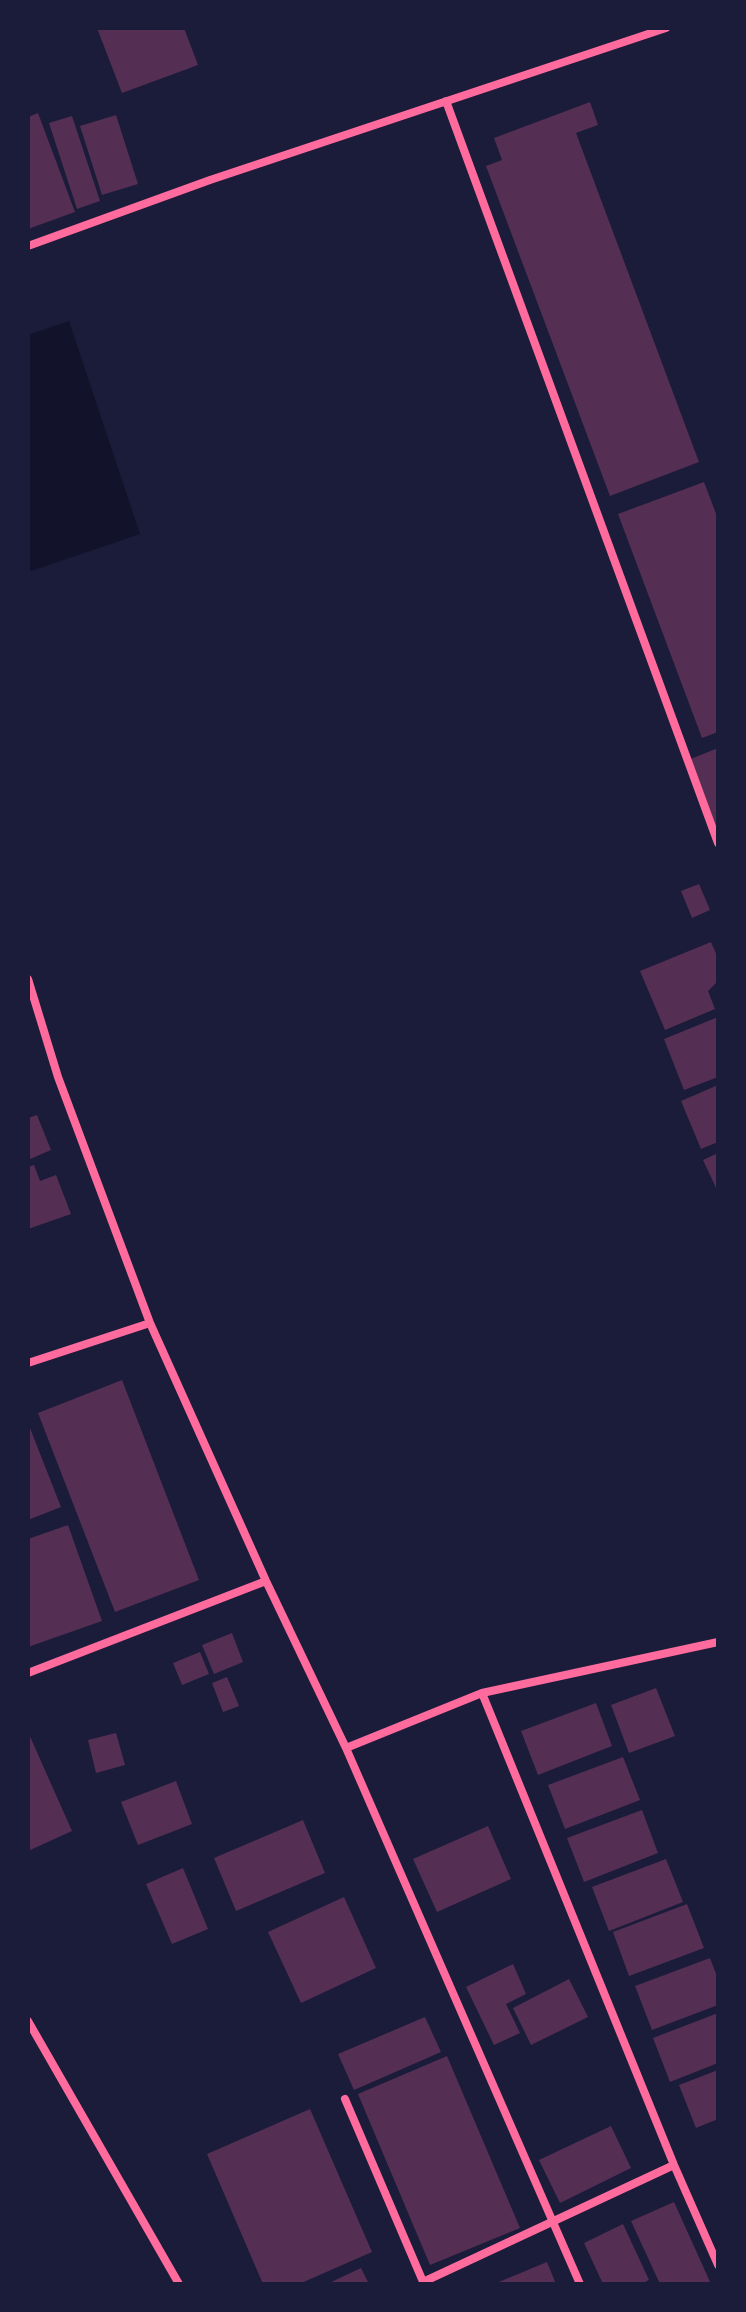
<!DOCTYPE html>
<style>
body{margin:0}
#map{position:relative;width:746px;height:2312px;overflow:hidden;background:#1b1b3a;font-family:"IBM Plex Sans",sans-serif}
canvas{display:block}
.frame{position:absolute;inset:0;border:30px solid #1b1b3a;pointer-events:none}
</style>
<div id="map">
<canvas width="746" height="2312"></canvas>
<div class="frame"></div>
</div>
<script>
const ctx = document.querySelector('canvas').getContext('2d');
ctx.lineJoin = 'round';
function fillPath(path, color) { ctx.fillStyle = color; ctx.fill(path, 'evenodd'); }
const shape = rows => new Path2D(rows.map(r => 'M' + r).join(''));
function trace(path, color, width, dash) { ctx.strokeStyle = color; ctx.lineWidth = width; ctx.lineCap = dash ? 'butt' : 'round'; ctx.setLineDash(dash || []); ctx.stroke(path); }
const water = shape([
 [69,321,140,534,28,572,28,335]
]);
const building = shape([
 [97,28,184,28,198,65,122,93],
 [590,102,598,125,576,133,699,462,610,496,486,166,502,160,494,138],
 [38,113,75,212,28,229,28,117],
 [116,115,138,184,102,195,80,126],
 [72,116,100,201,77,209,49,123],
 [704,482,718,519,718,732,702,738,618,514],
 [718,748,718,834,688,760],
 [699,884,710,910,692,918,681,891],
 [711,942,718,958,718,981,708,991,715,1009,665,1030,640,971],
 [718,1017,718,1077,684,1090,664,1039],
 [718,1085,718,1142,701,1149,681,1101],
 [37,1115,51,1150,28,1160,28,1118],
 [718,1153,718,1192,703,1160],
 [34,1165,40,1181,56,1175,71,1214,28,1229,28,1167],
 [122,1380,199,1580,115,1612,38,1413],
 [28,1423,61,1507,28,1520],
 [68,1525,102,1621,28,1647,28,1539],
 [232,1633,243,1662,214,1674,202,1645],
 [200,1652,209,1674,182,1685,173,1663],
 [227,1677,239,1706,223,1712,212,1683],
 [656,1688,675,1736,629,1753,611,1705],
 [596,1703,612,1746,538,1775,521,1731],
 [28,1732,72,1831,28,1851],
 [116,1733,125,1765,96,1773,88,1740],
 [623,1757,640,1800,565,1829,548,1785],
 [176,1781,192,1824,138,1845,121,1802],
 [642,1810,658,1853,584,1882,567,1838],
 [303,1820,325,1873,236,1911,214,1858],
 [488,1826,511,1879,437,1912,413,1859],
 [666,1859,683,1902,609,1931,592,1887],
 [183,1868,208,1929,172,1944,146,1884],
 [344,1897,376,1968,301,2003,268,1932],
 [687,1904,704,1948,629,1976,613,1932],
 [710,1958,718,1979,718,2005,652,2030,635,1986],
 [513,1964,526,1994,506,2004,520,2033,494,2045,466,1987],
 [569,1979,588,2017,531,2045,513,2008],
 [718,2013,718,2063,670,2082,653,2038],
 [425,2017,441,2052,354,2090,338,2054],
 [447,2056,520,2228,430,2265,358,2094],
 [718,2070,718,2119,696,2128,679,2085],
 [310,2109,372,2252,299,2284,263,2284,207,2154],
 [611,2126,631,2168,560,2203,539,2160],
 [674,2202,711,2284,660,2284,631,2221],
 [623,2224,649,2280,641,2284,603,2284,584,2243],
 [547,2262,556,2284,494,2284],
 [361,2268,369,2284,327,2284]
]);
const minor = shape([
 [446,101,718,843],
 [28,246,210,180,666,28],
 [28,979,58,1077,150,1323,266,1581,346,1748,580,2284],
 [28,1363,150,1323],
 [28,1673,266,1581],
 [482,1693,674,2165,718,2265],
 [346,1748,482,1693,718,1642],
 [28,2021,179,2284],
 [345,2099,424,2284],
 [423,2282,674,2165]
]);
fillPath(water, '#12122b');
fillPath(building, '#542f53');
trace(minor, '#ff6b9d', 8);
</script>
